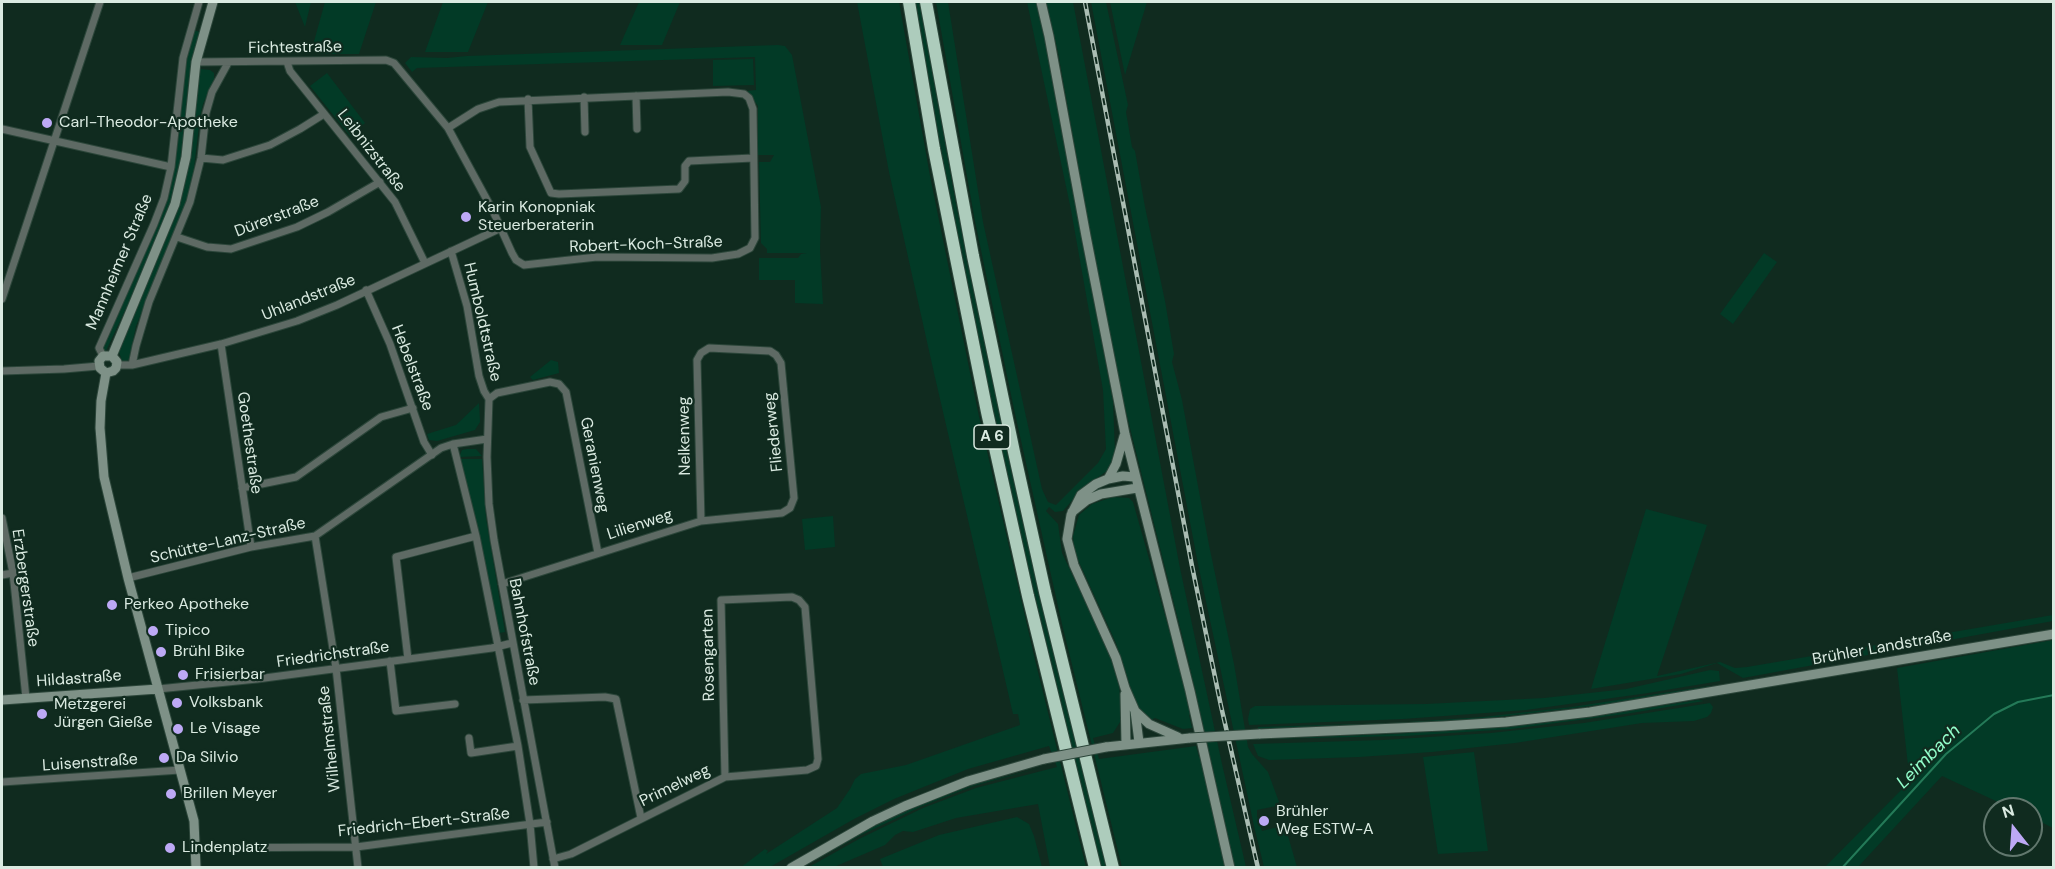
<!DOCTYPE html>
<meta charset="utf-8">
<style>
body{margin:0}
#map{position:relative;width:2055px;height:869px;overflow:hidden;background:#102b1f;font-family:"DM Sans",sans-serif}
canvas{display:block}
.frame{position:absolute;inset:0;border:3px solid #daeae1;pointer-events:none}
.north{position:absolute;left:1983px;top:797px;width:60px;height:60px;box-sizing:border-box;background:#102b1f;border:2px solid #61776d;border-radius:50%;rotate:343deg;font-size:16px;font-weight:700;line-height:24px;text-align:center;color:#daeae1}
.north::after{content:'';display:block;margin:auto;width:21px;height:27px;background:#bda9f5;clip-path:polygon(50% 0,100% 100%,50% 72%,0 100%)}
</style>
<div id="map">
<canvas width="2055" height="869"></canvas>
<div class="frame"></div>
<div class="north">N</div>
</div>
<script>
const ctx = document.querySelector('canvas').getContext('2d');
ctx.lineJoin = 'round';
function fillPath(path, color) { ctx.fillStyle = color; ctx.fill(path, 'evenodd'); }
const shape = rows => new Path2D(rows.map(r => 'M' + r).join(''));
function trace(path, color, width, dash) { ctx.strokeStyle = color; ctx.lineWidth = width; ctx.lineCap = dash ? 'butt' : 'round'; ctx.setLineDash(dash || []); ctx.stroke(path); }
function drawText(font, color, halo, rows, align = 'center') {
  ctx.font = font + ' "DM Sans",sans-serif'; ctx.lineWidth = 4.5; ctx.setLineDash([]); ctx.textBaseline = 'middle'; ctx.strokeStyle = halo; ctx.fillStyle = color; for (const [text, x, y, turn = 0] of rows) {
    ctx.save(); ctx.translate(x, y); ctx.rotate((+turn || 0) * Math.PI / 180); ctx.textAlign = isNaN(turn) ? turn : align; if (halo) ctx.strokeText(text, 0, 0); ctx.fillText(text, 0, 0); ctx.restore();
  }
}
const green = shape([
 [295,2,311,2,305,27],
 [325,2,376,2,359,54,318,54,313,45],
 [443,2,488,2,468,52,425,52],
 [639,2,680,2,662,45,620,45],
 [857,2,899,2,930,176,978,412,1035,660,1086,867,1050,867,1038,804,956,818,913,832,903,831,895,835,885,845,834,867,809,867,859,839,923,808,976,788,1057,767,1049,746,968,769,894,799,854,819,770,867,740,868,765,849,768,851,766,854,837,808,850,789,855,779,861,774,906,765,1020,725,1018,714,1013,714,934,373,889,172],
 [914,2,920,2,955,199,1009,461,1052,647,1107,867,1101,867,1018,527,974,323,938,134],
 [936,2,948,2,983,222,1042,489,1048,502,1056,505,1098,463,1106,449,1103,390,1071,210,1027,2,1037,2,1047,46,1113,402,1115,453,1108,470,1082,489,1063,511,1055,512,1049,507,1046,511,1058,524,1062,553,1109,652,1119,685,1122,719,1113,733,1093,738,1099,759,1196,746,1199,757,1201,759,1225,867,1122,867,1062,624,1014,409,975,221],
 [1046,2,1073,2,1180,568,1222,764,1246,867,1235,867,1188,659,1122,396,1094,255,1058,52],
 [1091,2,1106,2,1128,105,1126,112,1132,147,1135,151,1145,207,1165,301,1174,354,1172,362,1182,400,1209,545,1234,664,1248,747,1252,754,1268,772,1279,802,1276,806,1257,810,1257,816,1262,831,1282,826,1286,829,1297,867,1264,867,1254,826,1198,564],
 [1110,2,1147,2,1125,75],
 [193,30,200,32,189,79,182,156,171,202,138,283,105,353,102,350,155,229,168,194,185,61],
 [778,45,785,46,792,55,821,207,820,251,823,304,795,303,795,280,759,280,759,258,798,258,801,254,807,253,767,253,767,249,761,243,759,162,770,162,774,155,758,155,758,106,747,91,756,90,755,57,417,68,412,72,405,63,411,57,447,58,467,56],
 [753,59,754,85,713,86,713,60],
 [200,69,210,70,214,73,214,79,203,104,200,117,193,176,188,195,178,224,136,326,129,359,126,362,122,361,119,352,180,205,188,169,195,96],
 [327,73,365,123,350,136,310,86],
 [1764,253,1777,262,1733,324,1720,314],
 [551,360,558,362,559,373,533,380,530,377],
 [479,403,480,422,475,430,437,441,429,440,427,434,456,425],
 [467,449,476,449,482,456,459,457,462,450],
 [460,459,482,459,486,518,505,632,499,633],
 [1113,497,1129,498,1133,502,1181,672,1191,713,1189,715,1192,728,1183,729,1155,718,1151,720,1139,708,1133,695,1116,643,1074,551,1073,536,1079,515,1092,504],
 [1646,509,1707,525,1657,676,1720,662,1735,668,1747,667,2053,615,2053,621,1743,678,1717,663,1681,674,1591,689],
 [833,516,835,547,805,550,802,519],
 [2053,640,2053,828,2031,817,2031,809,2013,809,1942,776,1858,867,1825,867,1911,780,1923,762,1908,765,1897,668],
 [1710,670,1719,671,1720,681,1648,693,1526,710,1403,719,1249,725,1248,719,1250,709,1255,706,1426,704,1544,698,1626,689],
 [1709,686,1714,687,1616,703,1489,718,1375,725,1258,729,1258,727,1393,723,1483,717,1572,707],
 [1698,700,1704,701,1625,714,1511,729,1405,736,1260,739,1394,734,1496,727,1574,719],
 [1710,703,1713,707,1711,713,1707,717,1694,721,1642,723,1515,743,1432,752,1359,757,1269,760,1258,756,1253,744,1383,740,1491,733,1584,723],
 [1474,752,1488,851,1438,854,1423,757],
 [1040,768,973,786,920,807,859,836,803,867,799,868,868,829,912,808,976,784],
 [1017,817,1029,824,1034,836,1042,867,883,867,880,859,939,835]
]);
const stream = shape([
 [1842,868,1946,754,1994,714,2018,702,2054,695]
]);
const street = shape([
 [196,62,386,60,394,63,448,128,493,211,512,253,516,260,524,265,597,257,712,258,738,254,750,248,755,238,753,109,749,98,744,94,728,92,499,102,478,109,448,128],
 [287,62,290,71,395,202,425,263],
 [636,96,637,129],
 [584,97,585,132],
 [528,99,530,147,551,193,559,194,679,189,685,181,685,166,689,161,753,158],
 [2,129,171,167],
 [201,158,223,160,270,145,300,129,324,114],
 [177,237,207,247,231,249,297,227,328,212,380,182],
 [451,251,467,306,479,376,484,391,489,399],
 [366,290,390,344,424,442,432,455],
 [2,299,100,2],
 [221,344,251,547],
 [103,356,99,348,154,224,164,198,171,167,183,58,199,2],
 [117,365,132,365,221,344,297,321,337,305,501,228],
 [132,365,136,346,149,302,190,202,201,158,206,113,212,92,228,63],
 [2,371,64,369,99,366],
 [489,399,487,457,489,504,494,540,555,868],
 [489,399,497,393,550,382,559,384,566,392,598,553],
 [453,444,476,536,518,746,530,824,534,868],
 [242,488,296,477,381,417,413,408],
 [2,518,13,573,26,698],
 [315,536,336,668,358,868],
 [2,575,13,573],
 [128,578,251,547,315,536,441,448,453,444,487,439],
 [502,584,701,521,782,513,790,508,794,498,781,363,776,355,770,351,709,348,701,353,697,360,701,521],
 [408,659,396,557,476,536],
 [390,661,396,711,455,704],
 [158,689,257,679,492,648,512,643],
 [523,700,605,697,616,699,641,818],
 [469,738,471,753,518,746],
 [2,782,180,770],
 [195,848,356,847,547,822],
 [553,859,571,854,725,777,807,770,816,766,818,759,805,607,799,600,792,597,721,600,725,777]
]);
const secondary = shape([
 [1041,2,1049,36,1086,236,1125,434,1190,691,1230,868],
 [112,356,175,204,186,157,196,62,213,2],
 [106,373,101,401,100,428,104,477,128,578,194,821,196,868],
 [106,373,100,368,99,361,103,356,112,356],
 [106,373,113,371,116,368,117,362,112,356],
 [1134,477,1123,476,1108,479,1096,484,1081,495,1071,515,1067,539,1074,565,1116,658,1125,688,1135,711,1139,742],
 [1108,479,1116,464,1124,436],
 [1072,512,1087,500,1101,494,1137,488],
 [1125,694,1126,744],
 [2,700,158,689],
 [1135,711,1149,724,1178,737],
 [1259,734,1443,726,1506,722,1590,712,2054,634],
 [1106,747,1190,738],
 [791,868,873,821,905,806,968,781,1044,759]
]);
const highway = shape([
 [909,2,934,149,987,412,1028,596,1095,868],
 [926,2,973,256,1014,452,1045,592,1113,868]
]);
const rail = shape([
 [1085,2,1192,566,1221,706,1258,868]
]);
const secondaryBridge = shape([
 [1190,738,1259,734],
 [1044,759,1106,747]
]);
const markers = [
 [47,123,6,"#bda9f5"],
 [466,217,6,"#bda9f5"],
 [112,605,6,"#bda9f5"],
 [153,631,6,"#bda9f5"],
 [161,652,6,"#bda9f5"],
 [183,675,6,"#bda9f5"],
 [177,703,6,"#bda9f5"],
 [42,714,6,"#bda9f5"],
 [178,729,6,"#bda9f5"],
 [164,758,6,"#bda9f5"],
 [171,794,6,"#bda9f5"],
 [1264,821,6,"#bda9f5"],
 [170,848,6,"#bda9f5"]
];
const shields = [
 [992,437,36]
];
const shieldNames = [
 ["A 6",992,437]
];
const streetNames = [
 ["Fichtestraße",295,48,-1],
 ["Leibnizstraße",371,151,52],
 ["Dürerstraße",277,217,-21],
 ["Robert-Koch-Straße",646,245,-2],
 ["Mannheimer Straße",120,262,-67],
 ["Uhlandstraße",309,298,-22],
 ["Humboldtstraße",482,322,77],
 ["Hebelstraße",412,368,69],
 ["Fliederweg",774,432,-96],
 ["Nelkenweg",685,436,-91],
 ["Goethestraße",249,443,82],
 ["Geranienweg",594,465,79],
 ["Lilienweg",640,525,-18],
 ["Schütte-Lanz-Straße",228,541,-13],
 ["Erzbergerstraße",25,588,82],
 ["Bahnhofstraße",524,632,79],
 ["Brühler Landstraße",1882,648,-10],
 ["Friedrichstraße",333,655,-8],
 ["Rosengarten",709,655,-91],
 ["Hildastraße",79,679,-4],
 ["Wilhelmstraße",330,739,-96],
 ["Luisenstraße",90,763,-4],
 ["Primelweg",675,786,-26],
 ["Friedrich-Ebert-Straße",424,823,-6]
];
const poiNames = [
 ["Carl-Theodor-Apotheke",59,123],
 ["Karin Konopniak",478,208],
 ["Steuerberaterin",478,226],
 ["Perkeo Apotheke",124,605],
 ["Tipico",165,631],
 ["Brühl Bike",173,652],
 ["Frisierbar",195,675],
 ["Volksbank",189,703],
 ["Metzgerei",54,705],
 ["Jürgen Gieße",54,723],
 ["Le Visage",190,729],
 ["Da Silvio",176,758],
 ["Brillen Meyer",183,794],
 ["Brühler",1276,812],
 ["Weg ESTW-A",1276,830],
 ["Lindenplatz",182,848]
];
const waterNames = [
 ["Leimbach",1929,757,-45]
];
fillPath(green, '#023a26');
trace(stream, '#247a58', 2);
trace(street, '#2c463a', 9);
trace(secondary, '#2c463a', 11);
trace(highway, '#2c463a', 14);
trace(street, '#5e6a64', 7);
trace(secondary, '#7e9187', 9);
trace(highway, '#adccbc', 12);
trace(rail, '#aabdb3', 4.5);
trace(rail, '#102b1f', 2, [7]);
trace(secondaryBridge, '#2c463a', 11, []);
trace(secondaryBridge, '#7e9187', 9);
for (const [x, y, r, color] of markers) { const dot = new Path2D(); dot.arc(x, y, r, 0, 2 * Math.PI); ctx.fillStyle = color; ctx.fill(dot); trace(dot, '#102b1f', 2); }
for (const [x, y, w] of shields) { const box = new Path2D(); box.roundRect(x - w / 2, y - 12, w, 24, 4.5); ctx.fillStyle = '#102b1f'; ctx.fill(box); trace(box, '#daeae1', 1.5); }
drawText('bold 15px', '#daeae1', null, shieldNames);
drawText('16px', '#daeae1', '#102b1f', streetNames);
drawText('16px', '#daeae1', '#102b1f', poiNames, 'left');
drawText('italic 18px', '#92fdcb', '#102b1f', waterNames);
</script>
